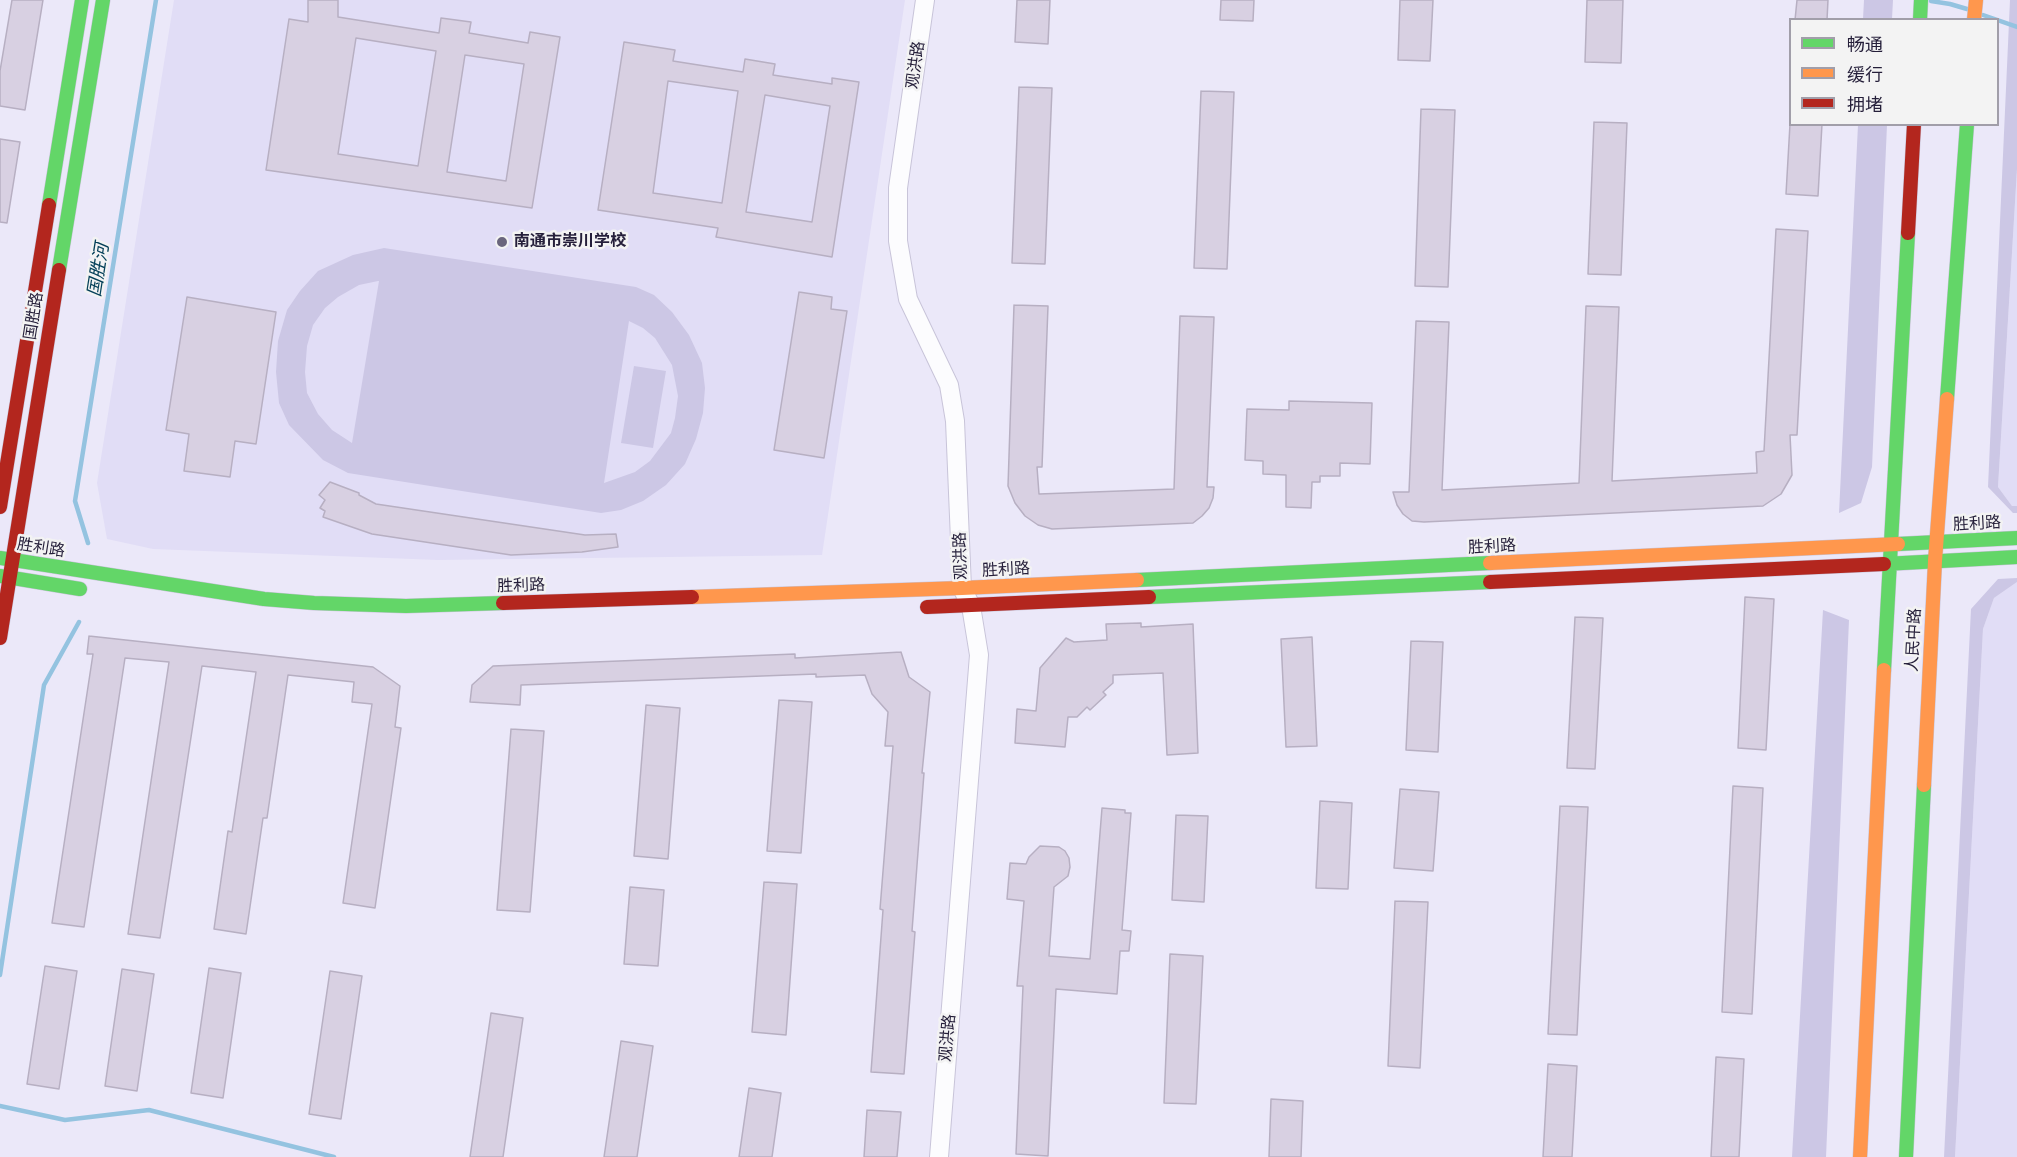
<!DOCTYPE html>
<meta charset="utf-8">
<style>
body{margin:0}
#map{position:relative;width:2017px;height:1157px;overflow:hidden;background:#ebe8f9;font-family:"Fira Sans Condensed","Noto Sans SC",sans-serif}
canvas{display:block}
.legend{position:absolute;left:1789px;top:18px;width:210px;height:108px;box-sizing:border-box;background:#f3f3f3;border:2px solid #a19ea9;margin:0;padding:8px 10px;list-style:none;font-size:18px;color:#251f3a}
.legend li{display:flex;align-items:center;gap:12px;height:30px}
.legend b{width:30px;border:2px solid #a19ea9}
</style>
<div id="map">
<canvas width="2017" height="1157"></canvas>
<ul class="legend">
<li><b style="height:8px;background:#63d668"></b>畅通</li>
<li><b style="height:8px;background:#ff974d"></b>缓行</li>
<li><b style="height:8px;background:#b3261e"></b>拥堵</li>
</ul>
</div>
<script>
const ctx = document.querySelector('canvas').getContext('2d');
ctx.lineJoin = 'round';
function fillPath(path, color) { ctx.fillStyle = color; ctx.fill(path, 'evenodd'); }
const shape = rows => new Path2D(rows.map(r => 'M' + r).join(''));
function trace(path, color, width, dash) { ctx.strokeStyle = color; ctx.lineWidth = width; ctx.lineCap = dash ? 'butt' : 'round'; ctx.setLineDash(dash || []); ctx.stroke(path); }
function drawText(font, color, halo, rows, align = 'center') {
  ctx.font = font + ' "Fira Sans Condensed","Noto Sans SC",sans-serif'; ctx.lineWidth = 5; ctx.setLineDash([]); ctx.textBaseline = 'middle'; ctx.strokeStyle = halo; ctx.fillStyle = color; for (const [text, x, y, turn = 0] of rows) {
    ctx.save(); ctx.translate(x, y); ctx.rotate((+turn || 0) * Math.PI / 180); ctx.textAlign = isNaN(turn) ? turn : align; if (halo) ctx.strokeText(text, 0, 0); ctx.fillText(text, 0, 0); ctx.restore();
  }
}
const built = shape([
 [174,0,905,0,822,555,438,560,153,549,107,539,97,483],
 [2017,169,2017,506,2012,506,1998,487],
 [2017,582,2017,1157,1955,1157,1983,629,1994,598]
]);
const green = shape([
 [1864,0,1893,0,1892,19,1863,19],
 [2010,0,2017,0,2017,169,1998,487,2012,506,2017,506,2017,513,2013,513,1988,487],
 [1858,125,1887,125,1872,467,1861,503,1839,513],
 [384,248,636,287,654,295,672,312,689,335,702,363,705,388,703,413,696,439,685,464,666,485,643,501,621,510,601,513,348,473,323,460,289,425,279,403,276,372,278,341,287,310,300,291,318,271,353,255],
 [378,281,379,281,352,443,332,430,318,414,307,393,305,372,307,346,313,325,325,308,338,297,359,285],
 [629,321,643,328,655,338,672,365,678,396,675,418,671,433,650,461,635,472,604,483],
 [634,366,666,371,653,448,621,443],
 [2017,578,2017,582,1994,598,1983,629,1955,1157,1944,1157,1971,609,1998,579],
 [1823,610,1849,620,1826,1157,1792,1157]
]);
const stream = shape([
 [1931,1,1950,4,1967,9],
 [1983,15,2017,27],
 [88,543,75,501,156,0],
 [0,975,44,685,79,622],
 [0,1106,65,1120,149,1110,334,1157]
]);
const building = shape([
 [12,0,43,0,25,110,0,106,0,71,12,0],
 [308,0,338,0,338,17,439,33,441,18,471,22,469,33,528,43,530,32,560,37,532,208,266,170,289,19,308,22,308,0],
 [356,38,436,51,418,166,338,154,356,38],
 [465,55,524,64,506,181,447,172,465,55],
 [1017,0,1050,0,1048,44,1015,42,1017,0],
 [1221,0,1254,0,1253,21,1220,20,1221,0],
 [1400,0,1433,0,1430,61,1398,60,1400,0],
 [1587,0,1623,0,1621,63,1585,62,1587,0],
 [1797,0,1828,0,1827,20,1795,20,1797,0],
 [624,42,675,50,673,61,743,72,745,59,775,64,773,75,832,84,832,78,859,82,832,257,716,237,718,228,598,210,624,42],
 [668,81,738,91,722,203,653,193,668,81],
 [765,95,830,106,812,222,746,212,765,95],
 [1019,87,1052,88,1045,264,1012,263,1019,87],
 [1201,91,1234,92,1227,269,1194,268,1201,91],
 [1421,109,1455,110,1448,287,1415,286,1421,109],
 [1594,122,1627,123,1621,275,1588,274,1594,122],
 [1790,124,1822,124,1818,196,1786,194,1790,124],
 [0,139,20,142,7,223,0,222,0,139],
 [1776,229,1808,231,1797,435,1790,435,1792,475,1781,494,1763,506,1424,522,1412,521,1403,514,1397,505,1393,492,1409,492,1416,321,1449,322,1442,490,1579,483,1586,306,1619,307,1612,481,1757,473,1756,452,1764,451,1776,229],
 [799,292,832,297,831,309,847,311,824,458,774,450,799,292],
 [187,297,276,312,256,444,235,441,230,477,184,471,189,434,166,430,187,297],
 [1014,305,1048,306,1042,467,1037,467,1039,494,1174,489,1180,316,1214,317,1207,487,1214,487,1213,498,1209,508,1202,516,1193,523,1052,529,1038,525,1025,516,1015,503,1008,486,1014,305],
 [1289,401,1372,403,1370,464,1340,463,1340,476,1320,476,1320,482,1312,482,1311,508,1286,507,1286,475,1263,474,1263,461,1245,460,1247,409,1289,410,1289,401],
 [330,482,359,493,359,495,376,504,585,535,616,534,618,547,582,552,511,555,372,534,323,517,325,511,320,508,325,500,319,495,330,482],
 [1745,597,1774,599,1766,750,1738,748,1745,597],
 [1575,617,1603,618,1595,769,1567,768,1575,617],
 [1141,623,1141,627,1193,624,1198,753,1167,755,1163,673,1113,675,1113,683,1103,692,1106,695,1090,710,1087,707,1077,717,1068,717,1065,747,1015,743,1017,709,1036,711,1040,668,1066,638,1074,642,1107,640,1106,624,1141,623],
 [89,636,373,667,400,686,395,727,401,728,375,908,343,903,372,704,352,702,354,682,288,675,267,818,263,818,246,934,214,929,228,831,232,832,256,672,202,666,160,938,128,934,169,662,125,658,84,927,52,923,93,654,87,654,89,636],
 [1312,637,1317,746,1286,747,1281,639,1312,637],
 [1411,641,1443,642,1438,752,1406,750,1411,641],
 [901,652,909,677,930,692,922,773,924,773,912,931,915,932,904,1074,871,1072,883,910,880,909,893,746,885,746,888,712,872,694,865,675,816,677,816,674,521,685,520,705,470,702,472,685,493,666,795,654,795,658,901,652],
 [779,700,812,702,801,853,767,851,779,700],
 [646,705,680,708,668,859,634,856,646,705],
 [511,729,544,731,530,912,497,910,511,729],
 [1733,786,1763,788,1752,1014,1722,1012,1733,786],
 [1400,789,1439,792,1433,871,1394,868,1400,789],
 [1320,801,1352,803,1348,889,1316,888,1320,801],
 [1560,806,1588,807,1577,1035,1548,1034,1560,806],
 [1102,808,1125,810,1125,813,1131,813,1122,930,1131,931,1129,951,1120,951,1117,994,1056,989,1048,1156,1016,1154,1023,986,1017,986,1024,901,1007,899,1010,863,1026,864,1029,857,1040,846,1059,847,1065,851,1069,858,1070,867,1068,876,1054,887,1049,956,1090,959,1102,808],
 [1176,815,1208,816,1204,902,1172,900,1176,815],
 [764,882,797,884,786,1035,752,1032,764,882],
 [630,887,664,890,658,966,624,964,630,887],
 [1395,901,1428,902,1420,1068,1388,1066,1395,901],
 [1170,954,1203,956,1196,1104,1164,1103,1170,954],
 [45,966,77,971,59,1089,27,1084,45,966],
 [209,968,241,973,223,1098,191,1093,209,968],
 [122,969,154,974,137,1091,105,1086,122,969],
 [330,971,362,976,341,1119,309,1114,330,971],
 [491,1013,523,1018,503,1157,470,1157,491,1013],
 [621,1041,653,1046,637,1157,604,1157,621,1041],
 [1716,1057,1744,1059,1739,1157,1711,1157,1716,1057],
 [1548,1064,1577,1066,1572,1157,1543,1157,1548,1064],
 [749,1088,781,1093,772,1157,739,1157,749,1088],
 [1271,1099,1303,1101,1301,1157,1269,1157,1271,1099],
 [867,1110,901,1112,897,1157,864,1157,867,1110]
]);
const street = shape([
 [925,0,898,188,898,241,908,299,949,385,955,421,962,588,971,606,979,655,939,1157]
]);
const fast = shape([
 [1920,20,1921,0],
 [49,205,82,0],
 [59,270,103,0],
 [1947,399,1967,124],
 [1898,544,2017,538],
 [0,558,264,599,314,603,406,606,503,603],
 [1884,564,2017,557],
 [0,576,80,589],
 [1137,580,1490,563],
 [1149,597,1490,582],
 [1884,670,1908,233],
 [1906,1157,1924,785]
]);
const slow = shape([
 [1974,20,1976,0],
 [1490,563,1898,544],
 [692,597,962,588,1137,580],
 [1924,785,1935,561,1947,399],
 [1860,1157,1884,670]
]);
const jam = shape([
 [1908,233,1914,124],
 [0,507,49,205],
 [1490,582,1884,564],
 [503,603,692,597],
 [927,607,1149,597],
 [0,638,59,270]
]);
const markers = [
 [502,242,6,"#6a657d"]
];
const streetNames = [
 ["观洪路",916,65,-82],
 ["国胜路",34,316,-81],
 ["胜利路",1977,524,-3],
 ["胜利路",1492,547,-3],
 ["胜利路",41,548,9],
 ["观洪路",961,556,-92],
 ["胜利路",1006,570,-3],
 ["胜利路",521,586,-2],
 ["人民中路",1914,640,-87],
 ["观洪路",948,1038,-85]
];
const poiNames = [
 ["南通市崇川学校",514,242]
];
const waterNames = [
 ["国胜河",99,270,-81]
];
fillPath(built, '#e1ddf6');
fillPath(green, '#ccc7e5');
trace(stream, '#94c3e0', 4.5);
fillPath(building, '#d8d0e2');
trace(building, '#b7afc2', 1.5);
trace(street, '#c8c4d9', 20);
trace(fast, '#c8c4d9', 15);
trace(slow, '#c8c4d9', 15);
trace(jam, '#c8c4d9', 15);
trace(street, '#fcfcfe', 18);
trace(fast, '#63d668', 14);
trace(slow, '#ff974d', 14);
trace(jam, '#b3261e', 14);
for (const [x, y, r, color] of markers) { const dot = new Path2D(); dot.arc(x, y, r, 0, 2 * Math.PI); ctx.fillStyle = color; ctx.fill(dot); trace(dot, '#f3f3f3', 2); }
drawText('16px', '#251f3a', '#f3f3f3', streetNames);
drawText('bold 16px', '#251f3a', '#f3f3f3', poiNames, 'left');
drawText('italic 18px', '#054059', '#f3f3f3', waterNames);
</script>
